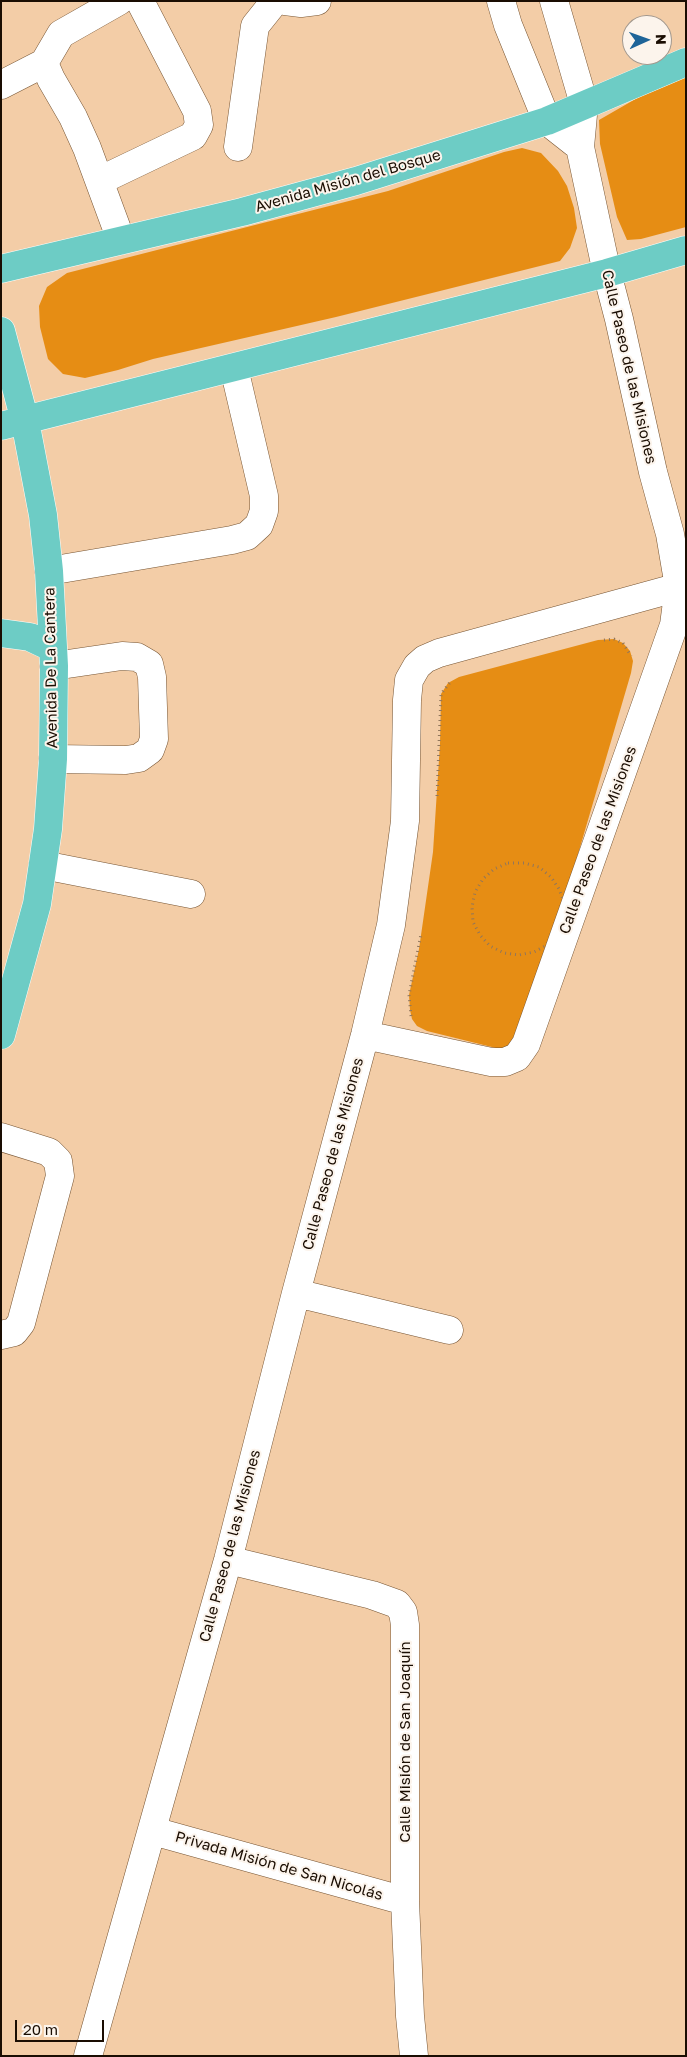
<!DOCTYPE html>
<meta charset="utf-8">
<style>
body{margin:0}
#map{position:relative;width:687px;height:2057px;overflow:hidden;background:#f3cda7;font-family:"Golos Text",sans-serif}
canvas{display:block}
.frame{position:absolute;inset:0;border:2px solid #1a0d02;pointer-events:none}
.north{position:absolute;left:622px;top:15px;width:50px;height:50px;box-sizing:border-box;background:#fcf4ec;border:1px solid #a2988e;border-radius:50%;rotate:88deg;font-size:14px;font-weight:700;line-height:20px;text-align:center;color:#1a0d02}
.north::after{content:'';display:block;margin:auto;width:18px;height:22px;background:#1e6498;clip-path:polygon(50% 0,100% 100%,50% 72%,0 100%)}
.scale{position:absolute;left:15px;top:2020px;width:89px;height:22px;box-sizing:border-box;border:2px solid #1a0d02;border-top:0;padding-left:6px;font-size:15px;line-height:18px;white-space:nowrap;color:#1a0d02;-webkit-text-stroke:4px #fcf4ec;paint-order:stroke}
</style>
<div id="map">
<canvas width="687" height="2057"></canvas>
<div class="frame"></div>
<div class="north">N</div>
<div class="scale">20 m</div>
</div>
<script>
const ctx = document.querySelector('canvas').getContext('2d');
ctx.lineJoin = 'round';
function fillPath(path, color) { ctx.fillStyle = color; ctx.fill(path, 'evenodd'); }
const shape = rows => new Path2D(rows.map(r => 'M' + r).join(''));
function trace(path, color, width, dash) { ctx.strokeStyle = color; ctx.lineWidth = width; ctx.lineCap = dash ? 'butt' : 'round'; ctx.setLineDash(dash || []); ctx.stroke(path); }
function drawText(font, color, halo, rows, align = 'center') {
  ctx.font = font + ' "Golos Text",sans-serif'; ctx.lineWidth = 4; ctx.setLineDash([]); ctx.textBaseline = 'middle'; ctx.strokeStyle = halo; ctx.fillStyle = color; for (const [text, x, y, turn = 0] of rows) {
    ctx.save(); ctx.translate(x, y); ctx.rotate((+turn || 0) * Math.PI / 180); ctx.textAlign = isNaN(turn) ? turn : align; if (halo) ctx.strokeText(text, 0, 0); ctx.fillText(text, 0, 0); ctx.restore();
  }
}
const green = shape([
 [686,77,686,227,641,239,627,240,617,217,600,144,599,120,639,97],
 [522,148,541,153,558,171,567,186,574,208,577,228,570,248,560,261,336,317,153,359,118,370,85,378,63,374,48,359,40,327,39,306,47,287,67,273,388,191,504,152],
 [614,639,623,643,630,651,633,661,631,673,564,902,520,1030,508,1047,500,1049,427,1031,417,1026,412,1019,410,1010,409,995,419,949,433,852,440,744,441,694,448,683,459,677,598,640]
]);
const path = shape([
 [604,640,614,639,623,643,631,656],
 [437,796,441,694,451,681],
 [508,863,524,863,539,867,551,877,559,889,564,902,555,930,547,945,534,952,519,955,504,953,490,946,480,935,473,922,472,907,475,892,483,879,494,869,508,863],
 [411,1016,409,995,421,934]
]);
const minor = shape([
 [285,1,301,3,317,1],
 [501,1,508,25,547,121,580,147],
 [44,63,61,34,119,1],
 [1,85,44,63,51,79,73,117,87,148,121,240],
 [238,147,255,26,275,1],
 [101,180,193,136,199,125,197,111,140,1],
 [49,571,232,540,247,536,259,525,264,511,264,496,234,368],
 [53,759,126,760,139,758,150,750,154,739,152,677,149,664,137,657,122,656,54,666],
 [43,865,191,894],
 [365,1035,491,1062,505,1062,517,1057,526,1044,674,625,679,587,670,534,653,472,619,319,607,273,580,147,584,104,554,1],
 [1,1137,49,1152,58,1161,60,1176,21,1323,14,1332,1,1335],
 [296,1293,449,1330],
 [228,1560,372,1595,397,1604,403,1612,405,1625,405,1901,410,2016,414,2056],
 [153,1831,405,1901],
 [88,2056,228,1560,296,1293,365,1035,391,925,405,821,407,700,409,680,417,666,425,659,439,653,679,587]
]);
const major = shape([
 [1,269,242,212,356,181,547,121,686,62],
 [1,331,25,421,43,515,49,571,54,666,53,759,48,829,37,904,1,1035],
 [1,426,607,273,686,250],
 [1,633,30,637,53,648]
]);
const streetNames = [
 ["Avenida Misión del Bosque",348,181,-16],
 ["Calle Paseo de las Misiones",629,367,77],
 ["Avenida De La Cantera",51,668,-91],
 ["Calle Paseo de las Misiones",598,840,-70],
 ["Calle Paseo de las Misiones",333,1154,-75],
 ["Calle Paseo de las Misiones",230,1546,-75],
 ["Calle Misión de San Joaquín",405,1742,-90],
 ["Privada Misión de San Nicolás",279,1866,16]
];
fillPath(green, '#e68d14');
trace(minor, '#753', 29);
trace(major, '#fff', 29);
trace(path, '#90765c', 3, [1, 4]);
trace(minor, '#fff', 28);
trace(major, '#6dccc5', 28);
drawText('15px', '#1a0d02', '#fcf4ec', streetNames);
</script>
